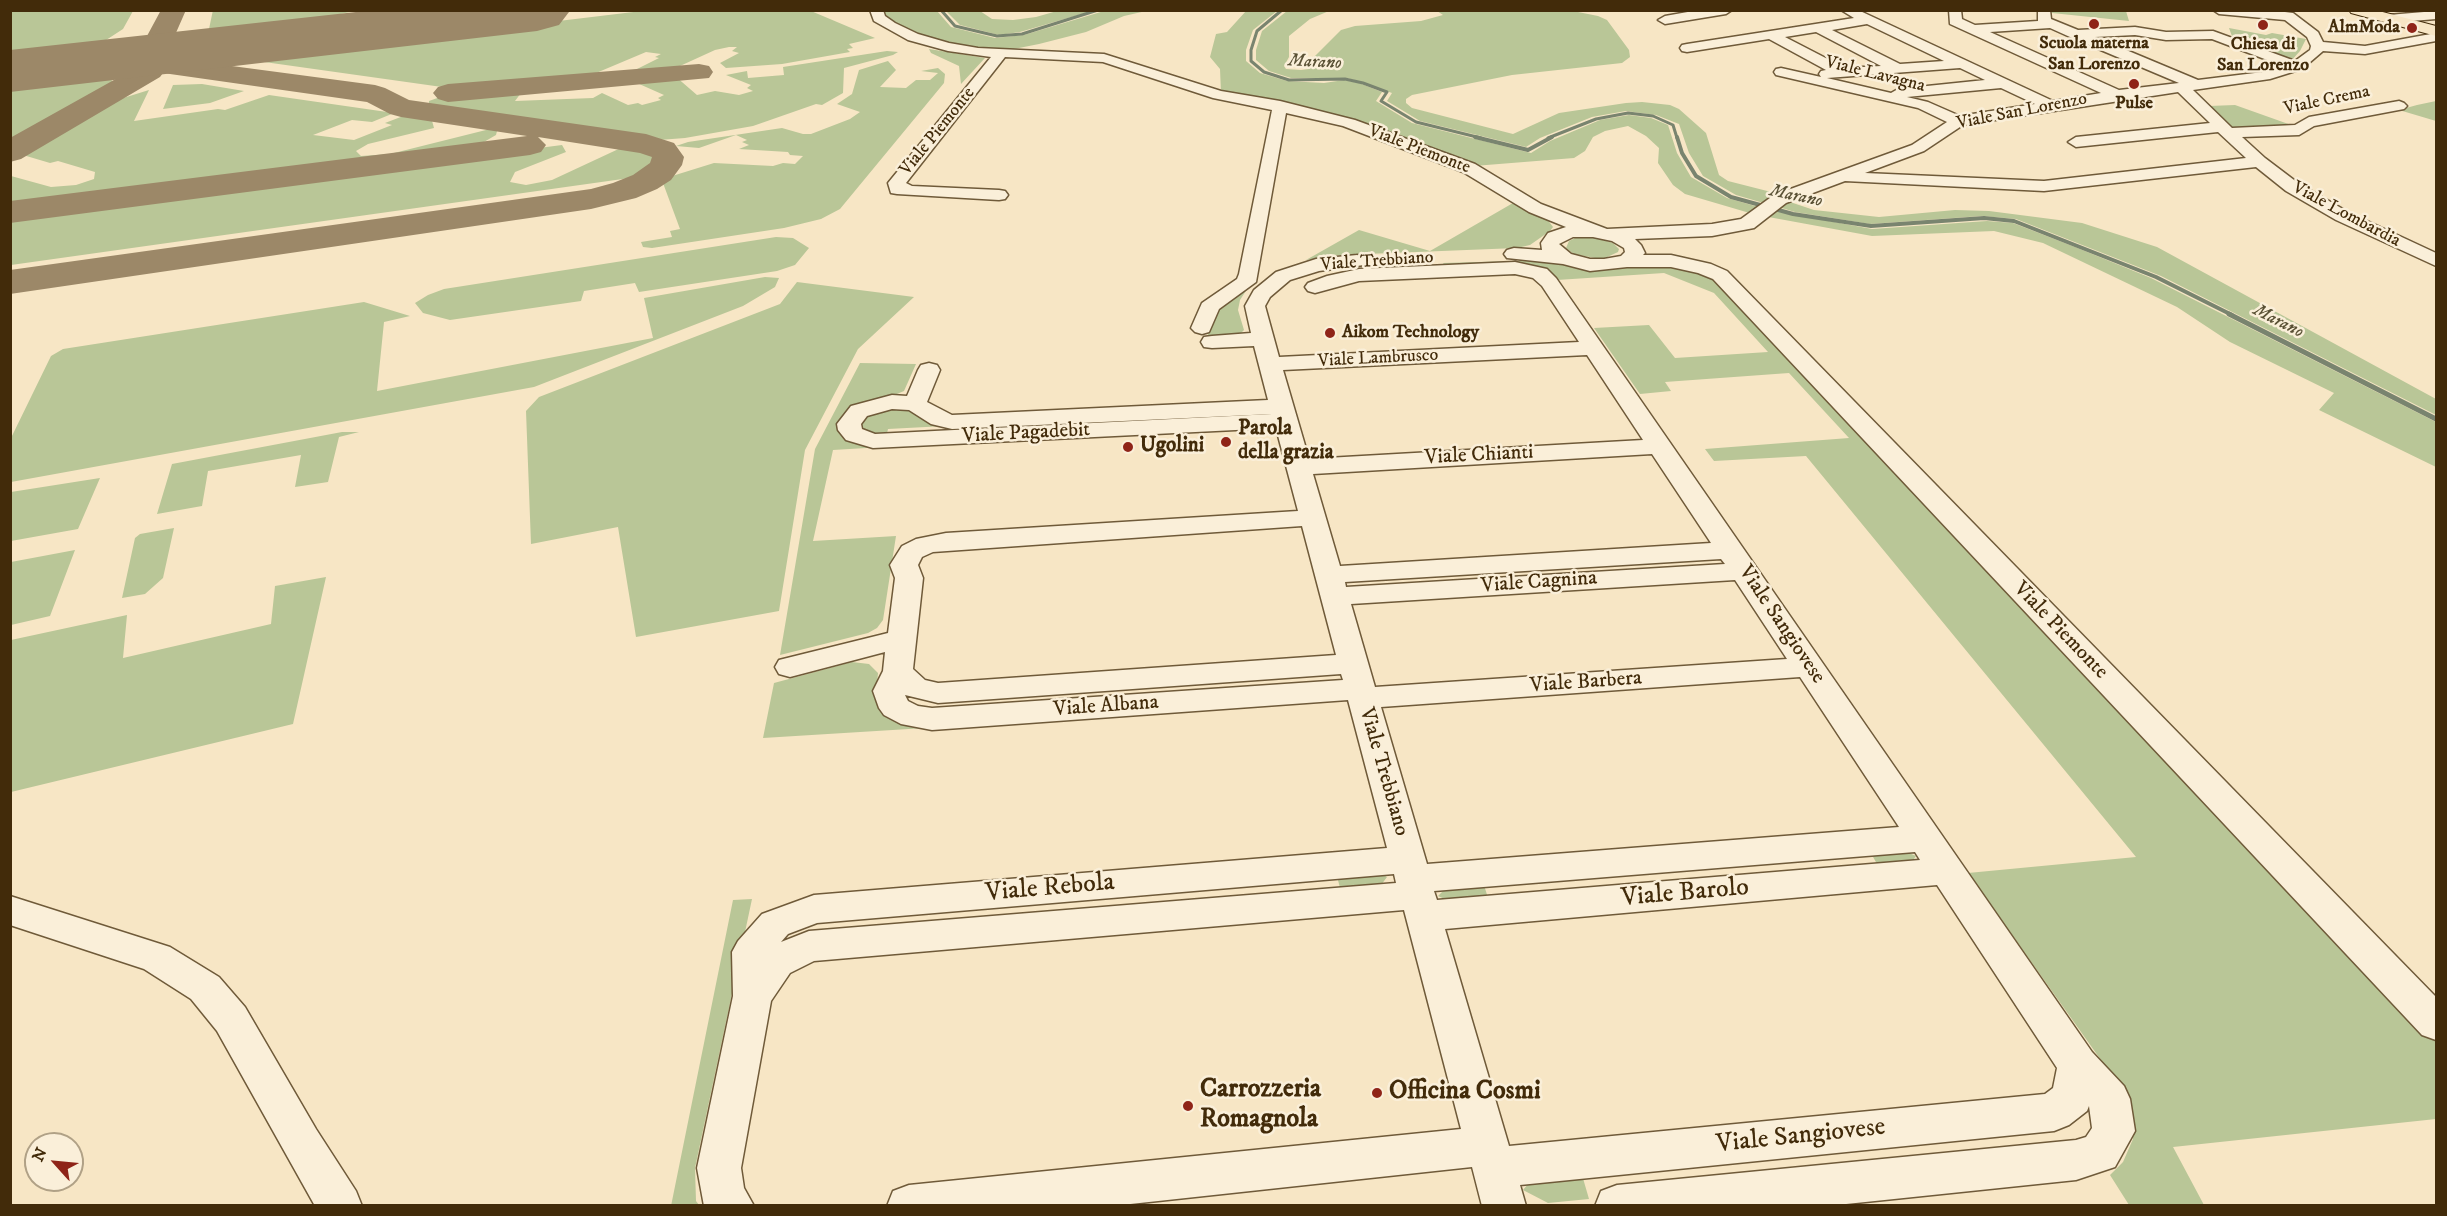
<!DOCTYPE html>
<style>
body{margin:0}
#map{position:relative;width:2447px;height:1216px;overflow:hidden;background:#f7e6c5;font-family:"IM FELL DW Pica",serif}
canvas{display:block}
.frame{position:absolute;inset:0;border:12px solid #422b0a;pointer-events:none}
.north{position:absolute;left:24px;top:1132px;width:60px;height:60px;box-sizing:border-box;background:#faefd9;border:2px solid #b0a186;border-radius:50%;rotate:297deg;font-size:16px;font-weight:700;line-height:24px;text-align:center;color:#422b0a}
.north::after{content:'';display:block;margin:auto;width:21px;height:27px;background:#8f2418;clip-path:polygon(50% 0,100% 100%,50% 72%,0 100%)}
</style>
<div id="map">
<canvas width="2447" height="1216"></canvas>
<div class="frame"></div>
<div class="north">N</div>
</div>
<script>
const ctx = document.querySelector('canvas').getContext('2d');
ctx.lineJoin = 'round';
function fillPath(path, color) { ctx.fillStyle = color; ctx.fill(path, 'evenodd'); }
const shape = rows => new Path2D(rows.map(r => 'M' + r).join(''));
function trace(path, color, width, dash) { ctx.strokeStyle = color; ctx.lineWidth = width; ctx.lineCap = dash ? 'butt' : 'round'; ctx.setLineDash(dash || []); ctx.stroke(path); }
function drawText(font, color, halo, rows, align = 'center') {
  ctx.font = font + ' "IM FELL DW Pica",serif'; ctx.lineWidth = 5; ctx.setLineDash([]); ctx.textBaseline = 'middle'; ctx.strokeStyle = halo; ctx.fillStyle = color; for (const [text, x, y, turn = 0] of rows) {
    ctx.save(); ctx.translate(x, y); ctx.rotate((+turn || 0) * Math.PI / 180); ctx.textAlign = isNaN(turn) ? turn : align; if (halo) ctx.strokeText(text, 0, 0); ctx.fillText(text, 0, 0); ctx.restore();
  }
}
const green = shape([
 [213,10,354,10,354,11,266,31,227,33,209,29],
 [650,10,811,11,875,38,849,44,853,48,847,49,850,52,782,64,726,68,720,63,739,53,732,51,737,47,729,47,715,50,669,71,646,72,637,69,659,58,655,57,661,54,646,52,589,76,442,87,243,59],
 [1568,10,1598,16,1607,20,1629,50,1630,57,1622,63,1512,75,1412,95,1406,99,1406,103,1412,108,1513,134,1559,113,1626,103,1642,102,1670,105,1679,109,1706,133,1719,175,1728,181,1779,194,1767,204,1736,195,1703,176,1689,153,1679,124,1656,115,1626,111,1592,117,1540,138,1526,147,1420,121,1387,101,1392,93,1364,83,1347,78,1291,78,1269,71,1256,60,1256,50,1262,31,1287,11,1329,11,1310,19,1289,36,1289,57,1284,66,1286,69,1301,70,1309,69,1310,61,1341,30,1355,26,1421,21,1443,15,1437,11],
 [10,11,11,10,133,11,123,29,100,44,11,53],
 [884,11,937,11,951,27,995,38,1024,35,1104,11,1146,11,1124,16,1086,32,1039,44,999,52,965,48,919,35,894,25,885,18],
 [946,11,980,11,992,19,1013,20,1036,17,1057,11,1092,11,1020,32,999,35,960,25],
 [1246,11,1277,11,1253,30,1246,50,1246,61,1260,73,1287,81,1324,83,1344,80,1359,83,1382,92,1376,101,1412,123,1531,153,1550,141,1600,120,1629,115,1651,118,1668,125,1677,153,1691,177,1727,198,1762,208,1753,214,1685,194,1673,185,1658,163,1659,148,1646,136,1628,126,1605,131,1593,137,1585,151,1574,158,1474,166,1352,122,1221,93,1220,69,1210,57,1216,34,1227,32],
 [2051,11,2126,11,2129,21,2052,13],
 [2229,28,2266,35,2272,33,2306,39,2300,51,2291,61,2233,39],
 [929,49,985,58,961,84,959,66,931,53],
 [887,51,898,52,893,55,844,68,843,93,822,105,816,104,753,126,685,138,659,140,429,106,429,101,443,96,555,86,553,90,521,93,515,101,593,98,602,93,628,105,638,103,642,105,661,100,658,98,664,95,637,83,640,79,675,76,697,95,715,91,739,95,753,91,747,88,751,85,726,75,747,71,748,78,784,75,783,67],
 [888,61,896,70,880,87,906,88,916,80,930,80,938,73,921,71,938,68,945,74,944,83,840,209,821,219,784,228,652,248,643,247,641,242,672,237,670,231,680,229,663,183,669,177,714,163,773,166,783,163,795,164,803,156,790,155,788,152,739,149,749,145,742,142,747,140,736,135,699,148,676,146,688,142,782,128,803,134,811,134,850,119,860,112,837,104,852,94,859,70],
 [109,78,117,85,11,143,11,89],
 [202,84,244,91,210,103,163,109,173,85],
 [149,90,134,121,218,109,225,110,269,95,394,113,372,122,352,120,313,135,354,140,392,125,385,123,406,115,431,117,434,128,368,144,356,151,361,156,390,154,498,127,496,135,477,146,11,206,11,176,51,187,76,185,94,179,95,172,58,161,50,163,23,155,120,99],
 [2436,101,2436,121,2399,110,2417,105],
 [2235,105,2294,126,2234,130,2209,106],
 [562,145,566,152,515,172,510,182,526,185,552,180,625,146,646,149,656,158,644,176,11,265,11,217],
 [1784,200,1814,210,1879,217,1955,210,1989,211,2082,223,2157,247,2436,399,2436,415,2161,276,2016,219,1982,216,1870,224,1795,212,1775,206],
 [1513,203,1547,219,1553,227,1550,231,1530,245,1517,248,1341,255,1306,260,1359,230,1430,251],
 [1769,210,1872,229,1987,221,2013,223,2075,247,2151,278,2436,422,2436,467,2319,410,2334,393,2230,342,2177,307,2043,243,1994,231,1872,236,1763,216],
 [776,237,793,238,809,248,795,265,777,271,639,292,635,283,584,291,581,301,450,320,423,313,415,303,428,295,444,289],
 [1593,237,1613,243,1619,249,1618,252,1605,258,1595,258,1574,254,1566,248,1569,241,1575,238],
 [1549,260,1581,268,1609,270,1640,263,1653,263,1712,276,2436,1041,2436,1119,2173,1147,2204,1205,2129,1205,2110,1175,2123,1162,2133,1139,2131,1108,2118,1084,1968,873,2136,857,1806,456,1714,461,1705,449,1849,438,1789,373,1665,382,1671,391,1640,394,1594,328,1649,325,1675,358,1768,352,1714,293,1664,273,1557,280,1549,272,1445,266,1443,263],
 [765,277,779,278,775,287,743,306,534,387,11,482,11,438,51,356,63,349,364,302,410,316,384,322,377,391,653,338,644,298],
 [797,282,914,297,858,349,805,450,779,611,636,637,618,527,531,544,526,411,539,397,780,304],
 [1251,283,1240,300,1238,310,1244,330,1240,334,1207,338,1217,307],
 [860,363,916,364,904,391,844,416,883,447,833,450,813,541,896,536,883,620,877,628,868,633,780,655,815,449],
 [901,406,945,426,888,429,886,438,861,432,860,418],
 [342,432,359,432,339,437,328,482,295,487,301,455,208,471,202,506,157,514,172,464],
 [100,478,78,529,11,541,11,492],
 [174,528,163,578,145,594,122,598,135,538,140,534],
 [75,550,50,616,11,625,11,562],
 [326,577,293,724,11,792,11,640,127,615,123,658,271,624,275,586],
 [852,662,869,664,878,673,876,695,881,711,897,720,925,728,763,738,774,683],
 [1897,848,1916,856,1909,866,1880,869,1869,850],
 [1373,869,1387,877,1378,889,1341,892,1336,872],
 [1483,882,1489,901,1456,904,1438,896,1450,884],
 [752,899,695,1168,696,1201,699,1205,671,1206,733,900],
 [1580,1168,1589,1199,1548,1203,1523,1190,1538,1172]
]);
const streamFar2 = shape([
 [941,10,955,26,997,36,1022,34,1098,10],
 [1282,10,1257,31,1251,50,1251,61,1264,72,1289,80,1345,79,1363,83,1387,92,1381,101,1416,122,1481,138],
 [1548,138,1596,119,1628,113,1653,116,1673,125,1677,138]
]);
const streamFar1 = shape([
 [1475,137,1528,150,1552,137],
 [1677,137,1682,153,1696,176,1731,197,1793,214,1871,226,1984,218,2014,221,2156,277,2232,315]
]);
const stream = shape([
 [2229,314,2436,419]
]);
const taxiway = shape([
 [161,10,186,10,175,35,165,48,149,55,375,85,385,88,409,100,646,134,674,143,684,157,682,165,671,180,657,189,636,198,591,209,10,294,10,270,591,189,613,183,633,175,650,163,652,157,640,153,538,137,546,145,541,152,530,155,10,223,10,201,527,136,401,117,390,114,367,102,163,73,160,77,21,159,10,162,10,138,130,71,90,70,80,68,76,62,80,56,122,47,147,36,161,10],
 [699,64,709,66,713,72,709,78,448,102,438,99,433,93,438,87,448,84,699,64]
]);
const runway = shape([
 [374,10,569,12,559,25,537,31,10,92,10,50,374,10]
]);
const minor = shape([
 [870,10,883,10,885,16,895,23,918,34,949,43,978,48,1104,54,1221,91,1280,101,1355,120,1475,164,1541,204,1607,229,1712,224,1741,219,1774,195,1912,145,1947,122,1918,108,1776,75,1774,72,1776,69,1781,68,1821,77,1819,74,1821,71,1826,70,1769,39,1687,52,1682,51,1680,48,1682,45,1687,44,1854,18,1841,10,1858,10,2053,101,2101,93,1950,24,1949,10,1961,10,1962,19,1975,25,2038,21,2038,10,2050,10,2051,19,2078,30,2135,27,2166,32,2213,31,2295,61,2310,50,2311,46,2307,37,2285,20,2219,14,2213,10,2269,10,2293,13,2318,32,2323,42,2365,46,2436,33,2436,41,2365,54,2323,51,2302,69,2270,79,2193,90,2232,128,2295,125,2309,117,2399,101,2404,103,2407,106,2404,109,2314,126,2299,135,2242,137,2265,158,2298,183,2348,212,2436,253,2436,266,2336,220,2286,191,2256,167,2044,191,1845,181,1786,203,1754,228,1712,236,1635,239,1641,245,1645,253,1643,255,1671,255,1711,264,1727,271,2436,997,2436,1040,2422,1035,1713,279,1698,273,1671,267,1627,267,1590,271,1563,264,1507,258,1504,254,1507,250,1514,248,1542,250,1541,243,1548,233,1566,227,1529,212,1463,172,1343,126,1286,113,1256,282,1219,309,1209,332,1202,334,1195,332,1191,328,1202,303,1237,279,1239,274,1272,110,1213,98,1103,62,1005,57,906,183,912,186,999,190,1005,191,1008,195,1005,199,999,200,897,194,891,193,888,183,991,57,948,51,908,40,874,21,870,10],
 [1867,24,1944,61,1900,64,1832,30,1867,24],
 [2050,28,2070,37,2179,83,2119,90,1990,32,2050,28],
 [1816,32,1881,66,1845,68,1785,37,1816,32],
 [2135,35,2166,40,2212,39,2283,66,2263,72,2198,80,2095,37,2135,35],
 [1960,68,1985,80,1898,89,1891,93,1827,78,1960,68],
 [2001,88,2035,104,1960,116,1928,102,1907,97,2001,88],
 [2178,92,2210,123,2076,137,2068,142,2076,147,2218,132,2246,158,2044,181,1865,173,1924,151,1963,125,2178,92],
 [1573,237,1593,237,1612,241,1624,248,1625,252,1621,256,1604,259,1590,259,1571,254,1559,244,1573,237],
 [1699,10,1732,10,1726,14,1665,24,1658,20,1665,16,1699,10],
 [2436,11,2436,19,2388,23,2381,19,2388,15,2436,11],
 [1357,255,1364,257,1367,261,1364,265,1319,271,1290,280,1270,297,1265,306,1279,357,1579,342,1542,286,1533,278,1515,274,1359,281,1315,293,1308,291,1305,287,1308,283,1327,276,1359,269,1515,262,1547,269,1556,278,2092,1052,2124,1086,2130,1099,2135,1131,2115,1167,2076,1180,1827,1206,1595,1206,1601,1191,1617,1185,2076,1140,2086,1137,2092,1128,2089,1106,2087,1111,2069,1125,2054,1131,1520,1185,1526,1206,1482,1206,1472,1167,1112,1206,887,1206,893,1191,909,1185,1461,1129,1404,910,814,961,790,973,771,1001,741,1168,744,1188,754,1206,704,1206,697,1168,733,996,732,952,738,941,762,914,814,895,1387,848,1348,700,932,730,901,724,884,715,879,708,873,691,883,671,885,652,790,677,779,674,775,667,779,660,888,633,895,578,890,565,902,546,916,539,946,533,1298,511,1276,428,873,448,846,440,838,430,837,424,851,406,892,395,907,396,918,370,921,365,929,363,937,365,940,370,927,402,952,415,1268,400,1254,346,1212,348,1204,347,1201,342,1204,337,1212,336,1251,333,1245,306,1254,290,1276,272,1316,259,1357,255],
 [1587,355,1643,440,1309,459,1283,370,1587,355],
 [892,409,909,410,931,424,952,429,1272,414,875,434,862,429,861,424,867,416,892,409],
 [1652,454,1711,543,1340,566,1313,474,1652,454],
 [1302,526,1336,655,938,683,925,680,913,669,923,578,918,565,922,557,933,552,1302,526],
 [1721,559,1725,564,1346,587,1345,582,1721,559],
 [1735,580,1787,659,1375,687,1351,604,1735,580],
 [1341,674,1343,680,932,708,918,706,908,701,905,695,938,703,1341,674],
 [1800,677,1899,827,1427,864,1381,707,1800,677],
 [1915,852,1920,860,1437,900,1434,891,1915,852],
 [1394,874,1396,883,809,931,781,942,788,934,817,923,1394,874],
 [1937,885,2057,1068,2053,1088,2045,1094,1509,1146,1445,929,1937,885],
 [10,896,170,947,219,977,245,1007,316,1129,356,1191,362,1206,315,1206,217,1031,191,999,144,969,10,925,10,896]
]);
const major = shape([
 [2349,10,2375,10,2436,26,2436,36,2351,13,2349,10]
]);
const markers = [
 [2094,24,6,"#8f2418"],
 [2263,25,6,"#8f2418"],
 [2412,28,6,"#8f2418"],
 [2134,84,6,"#8f2418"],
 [1330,333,6,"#8f2418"],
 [1226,442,6,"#8f2418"],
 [1128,447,6,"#8f2418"],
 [1377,1093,6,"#8f2418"],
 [1188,1106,6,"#8f2418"]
];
const farPoinames = [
 ["AlmModa",2400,28,"right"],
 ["Scuola materna",2094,44],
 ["San Lorenzo",2094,65],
 ["Chiesa di",2263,45],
 ["San Lorenzo",2263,66],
 ["Pulse",2134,104],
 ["Aikom Technology",1342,333,"left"]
];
const farWaternames = [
 ["Marano",1315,63,3],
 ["Marano",1796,197,12],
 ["Marano",2278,322,27]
];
const farStreetnames = [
 ["Viale Lavagna",1875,75,14],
 ["Viale Crema",2327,101,-12],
 ["Viale San Lorenzo",2022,112,-11],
 ["Viale Piemonte",938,132,-51],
 ["Viale Piemonte",1419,150,21],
 ["Viale Lombardia",2346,215,28],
 ["Viale Trebbiano",1377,262,-4],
 ["Viale Lambrusco",1378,359,-3]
];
const poiNames = [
 ["Parola",1238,430],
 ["della grazia",1238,454],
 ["Ugolini",1140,447]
];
const streetNames = [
 ["Viale Pagadebit",1026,434,-3],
 ["Viale Chianti",1479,456,-3],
 ["Viale Cagnina",1539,583,-4],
 ["Viale Sangiovese",1781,625,56],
 ["Viale Piemonte",2060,631,46],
 ["Viale Barbera",1586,683,-4],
 ["Viale Albana",1106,707,-4],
 ["Viale Trebbiano",1383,772,74]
];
const nearStreetnames = [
 ["Viale Rebola",1050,889,-5],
 ["Viale Barolo",1685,894,-5],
 ["Viale Sangiovese",1801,1137,-6]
];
const nearPoinames = [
 ["Carrozzeria",1200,1091],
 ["Romagnola",1200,1121],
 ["Officina Cosmi",1389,1093]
];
fillPath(green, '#b9c697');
trace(streamFar2, '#79846f', 3);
trace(streamFar1, '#79846f', 4);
trace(stream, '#79846f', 5);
fillPath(taxiway, '#9c8868');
fillPath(runway, '#9c8868');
trace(minor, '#6f5a39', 3);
trace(major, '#422b0a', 2);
fillPath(minor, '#faefd9');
fillPath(major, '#f7e6c5');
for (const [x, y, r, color] of markers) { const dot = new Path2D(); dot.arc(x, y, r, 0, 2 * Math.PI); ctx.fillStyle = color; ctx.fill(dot); trace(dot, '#faefd9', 2); }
drawText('bold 18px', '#422b0a', '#faefd9', farPoinames);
drawText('italic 18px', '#595034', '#faefd9', farWaternames);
drawText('18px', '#422b0a', '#faefd9', farStreetnames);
drawText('bold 21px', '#422b0a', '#faefd9', poiNames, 'left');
drawText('21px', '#422b0a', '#faefd9', streetNames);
drawText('26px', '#422b0a', '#faefd9', nearStreetnames);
drawText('bold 26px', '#422b0a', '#faefd9', nearPoinames, 'left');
</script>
